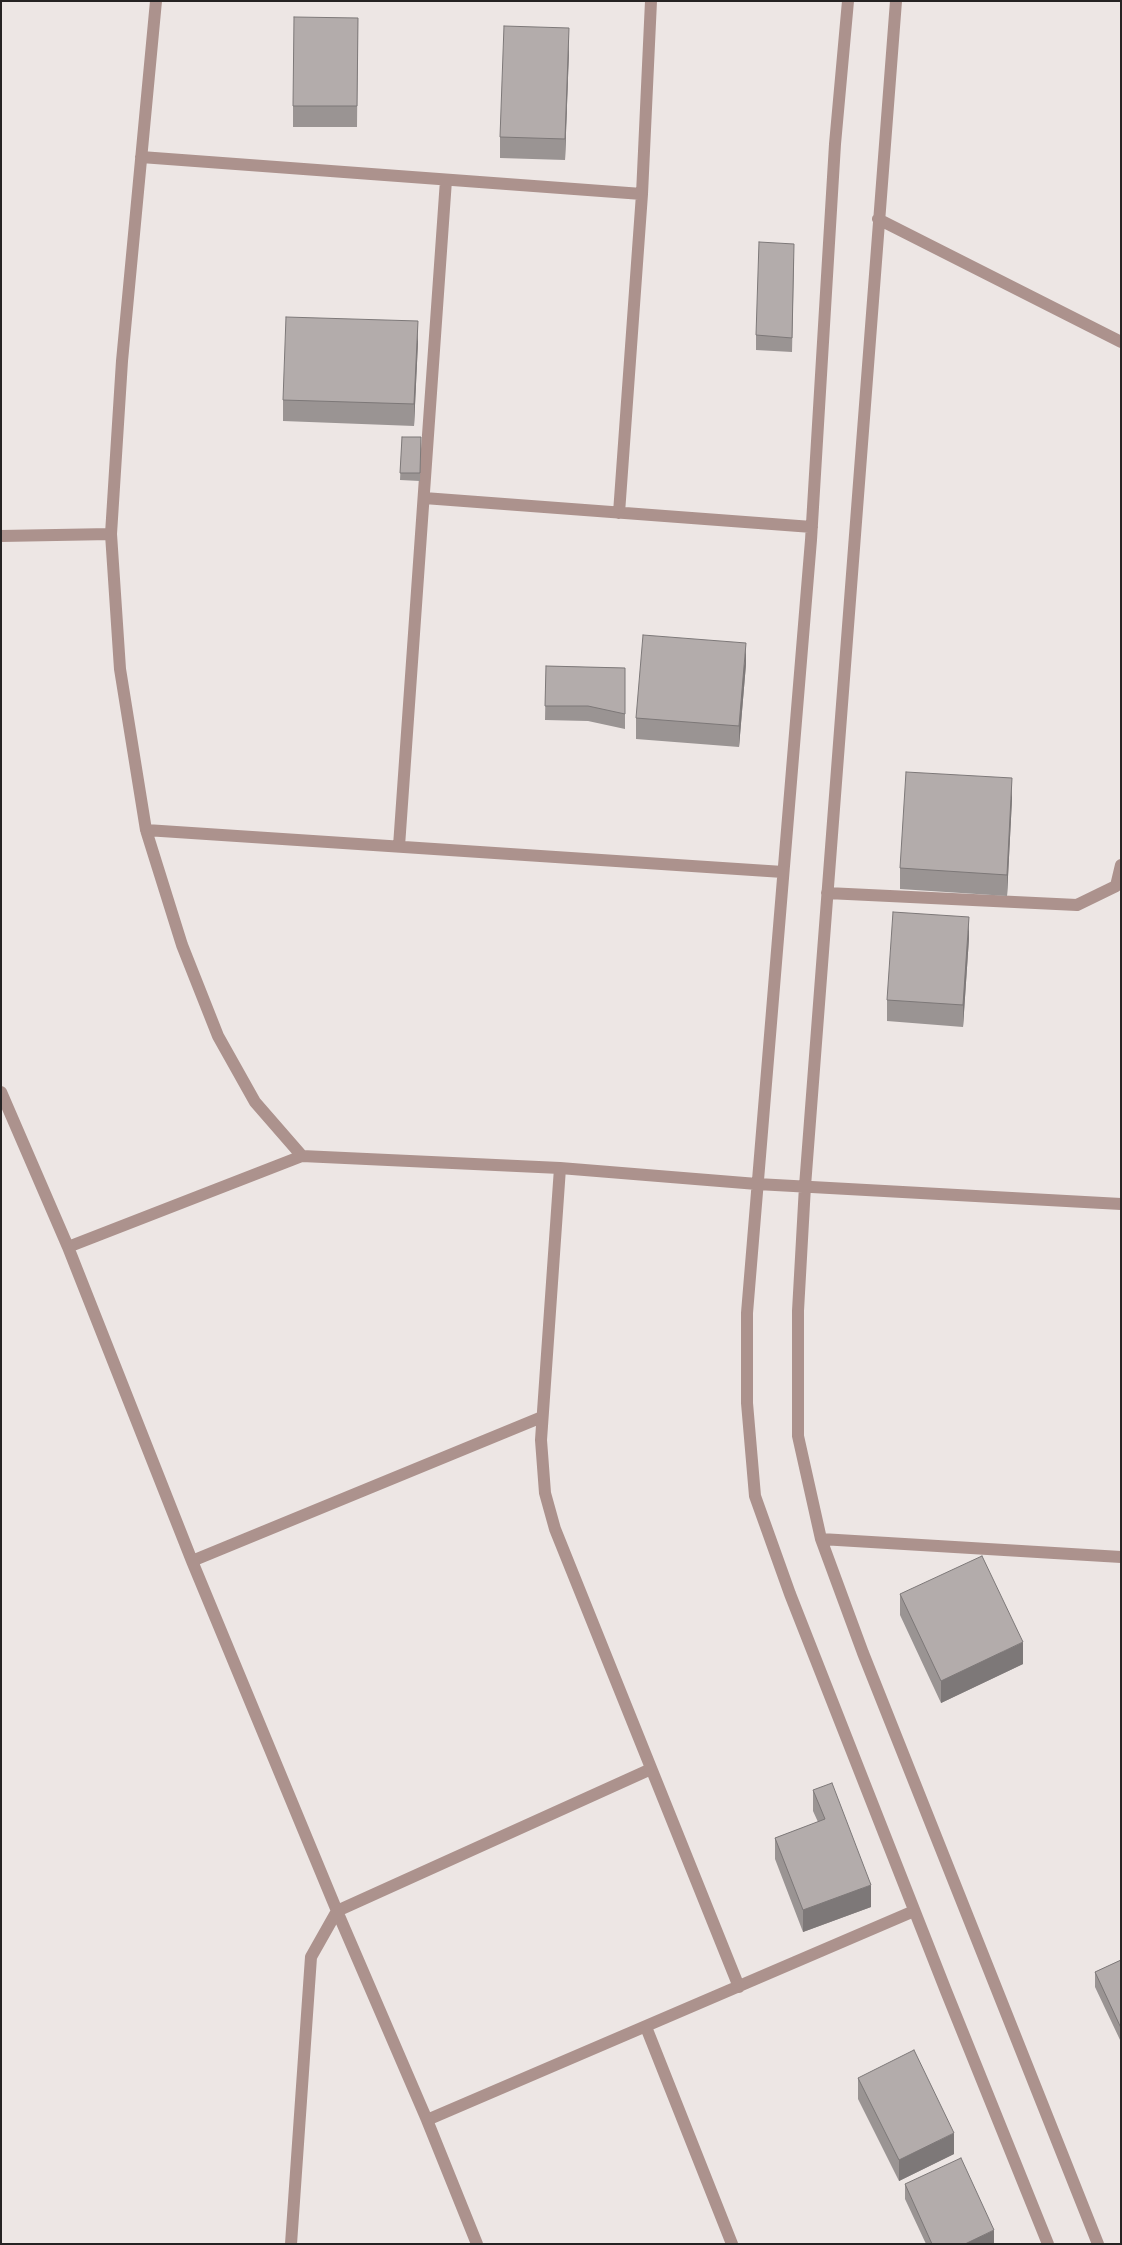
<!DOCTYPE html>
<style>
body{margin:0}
#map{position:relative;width:1122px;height:2245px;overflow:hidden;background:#ede6e4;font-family:"Source Sans 3",sans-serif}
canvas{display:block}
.frame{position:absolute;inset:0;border:2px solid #262323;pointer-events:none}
</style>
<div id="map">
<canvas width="1122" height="2245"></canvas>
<div class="frame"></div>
</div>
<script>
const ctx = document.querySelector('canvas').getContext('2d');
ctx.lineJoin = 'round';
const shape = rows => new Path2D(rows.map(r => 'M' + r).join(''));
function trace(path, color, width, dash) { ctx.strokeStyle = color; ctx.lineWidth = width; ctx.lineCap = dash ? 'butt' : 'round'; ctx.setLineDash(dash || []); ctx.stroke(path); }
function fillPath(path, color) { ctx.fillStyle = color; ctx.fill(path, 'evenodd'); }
const minor = shape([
 [156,1,122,361,111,534,120,669,146,830,182,945,218,1036,255,1102,302,1156],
 [848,1,835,144,811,540,747,1313,747,1403,755,1496,790,1594,946,1991,1048,2244],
 [896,1,805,1186,798,1311,798,1436,821,1539,863,1653,1098,2244],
 [141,157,642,194,651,1],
 [878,219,1121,342],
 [424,498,812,527],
 [619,513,642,194],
 [1,536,111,534],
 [146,830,783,872],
 [399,846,446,180],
 [827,893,1077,905,1116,886,1121,865],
 [1,1092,68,1247,192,1561,337,1911,427,2120,477,2244],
 [560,1168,541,1440,545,1493,555,1529,739,1987],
 [68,1247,302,1156,560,1168,757,1184,1121,1204],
 [821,1539,1121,1557],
 [192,1561,542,1417],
 [646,2027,732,2244],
 [427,2120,914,1911],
 [291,2244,311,1957,337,1911,651,1769]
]);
const wall = shape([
 [358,18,357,127,293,127,293,106],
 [569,50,565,160,500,158,500,137],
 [794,258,792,352,756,350,756,335],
 [418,342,414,426,283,421,283,400],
 [402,437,421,437,420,481,400,480],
 [746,664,739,747,636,739,636,718],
 [546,666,625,668,625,729,588,721,545,720],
 [1012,799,1007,896,900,889,900,868],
 [969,938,963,1027,887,1021,887,1000],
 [900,1594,1023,1664,941,1703,900,1615],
 [813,1790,871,1907,803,1932,775,1859,775,1838,818,1822,813,1811],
 [1121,1960,1121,2042,1095,1987,1095,1972],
 [1120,2075,1121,2075,1121,2099,1120,2097],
 [858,2078,954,2154,899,2181,858,2099],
 [905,2184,994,2244,926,2244,905,2199]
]);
const shadedWall = shape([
 [569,28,569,50,565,160,565,139],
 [418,321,418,342,414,426,414,404],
 [746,643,746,664,739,747,739,726],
 [1012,778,1012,799,1007,896,1007,875],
 [969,917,969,938,963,1027,963,1005],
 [1023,1642,1023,1664,941,1703,941,1681],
 [871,1885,871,1907,803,1932,803,1910],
 [954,2133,954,2154,899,2181,899,2160],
 [994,2230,994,2244,965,2244]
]);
const building = shape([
 [294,17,358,18,357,106,293,106,294,17],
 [504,26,569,28,565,139,500,137,504,26],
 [759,242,794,244,792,338,756,335,759,242],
 [286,317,418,321,414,404,283,400,286,317],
 [402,437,421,437,420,473,400,473,402,437],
 [643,635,746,643,739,726,636,718,643,635],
 [546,666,625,668,625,714,588,706,545,706,546,666],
 [906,772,1012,778,1007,875,900,868,906,772],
 [893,912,969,917,963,1005,887,1000,893,912],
 [982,1556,1023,1642,941,1681,900,1594,982,1556],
 [832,1783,871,1885,803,1910,775,1838,825,1819,813,1790,832,1783],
 [1121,1960,1121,2028,1095,1972,1121,1960],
 [914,2050,954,2133,899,2160,858,2078,914,2050],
 [961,2158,994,2230,965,2244,932,2244,905,2184,961,2158]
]);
trace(minor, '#ac928d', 12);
fillPath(wall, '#9a9493');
fillPath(shadedWall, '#7d7878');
fillPath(building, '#b3acab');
trace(building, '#7d7878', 1);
</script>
